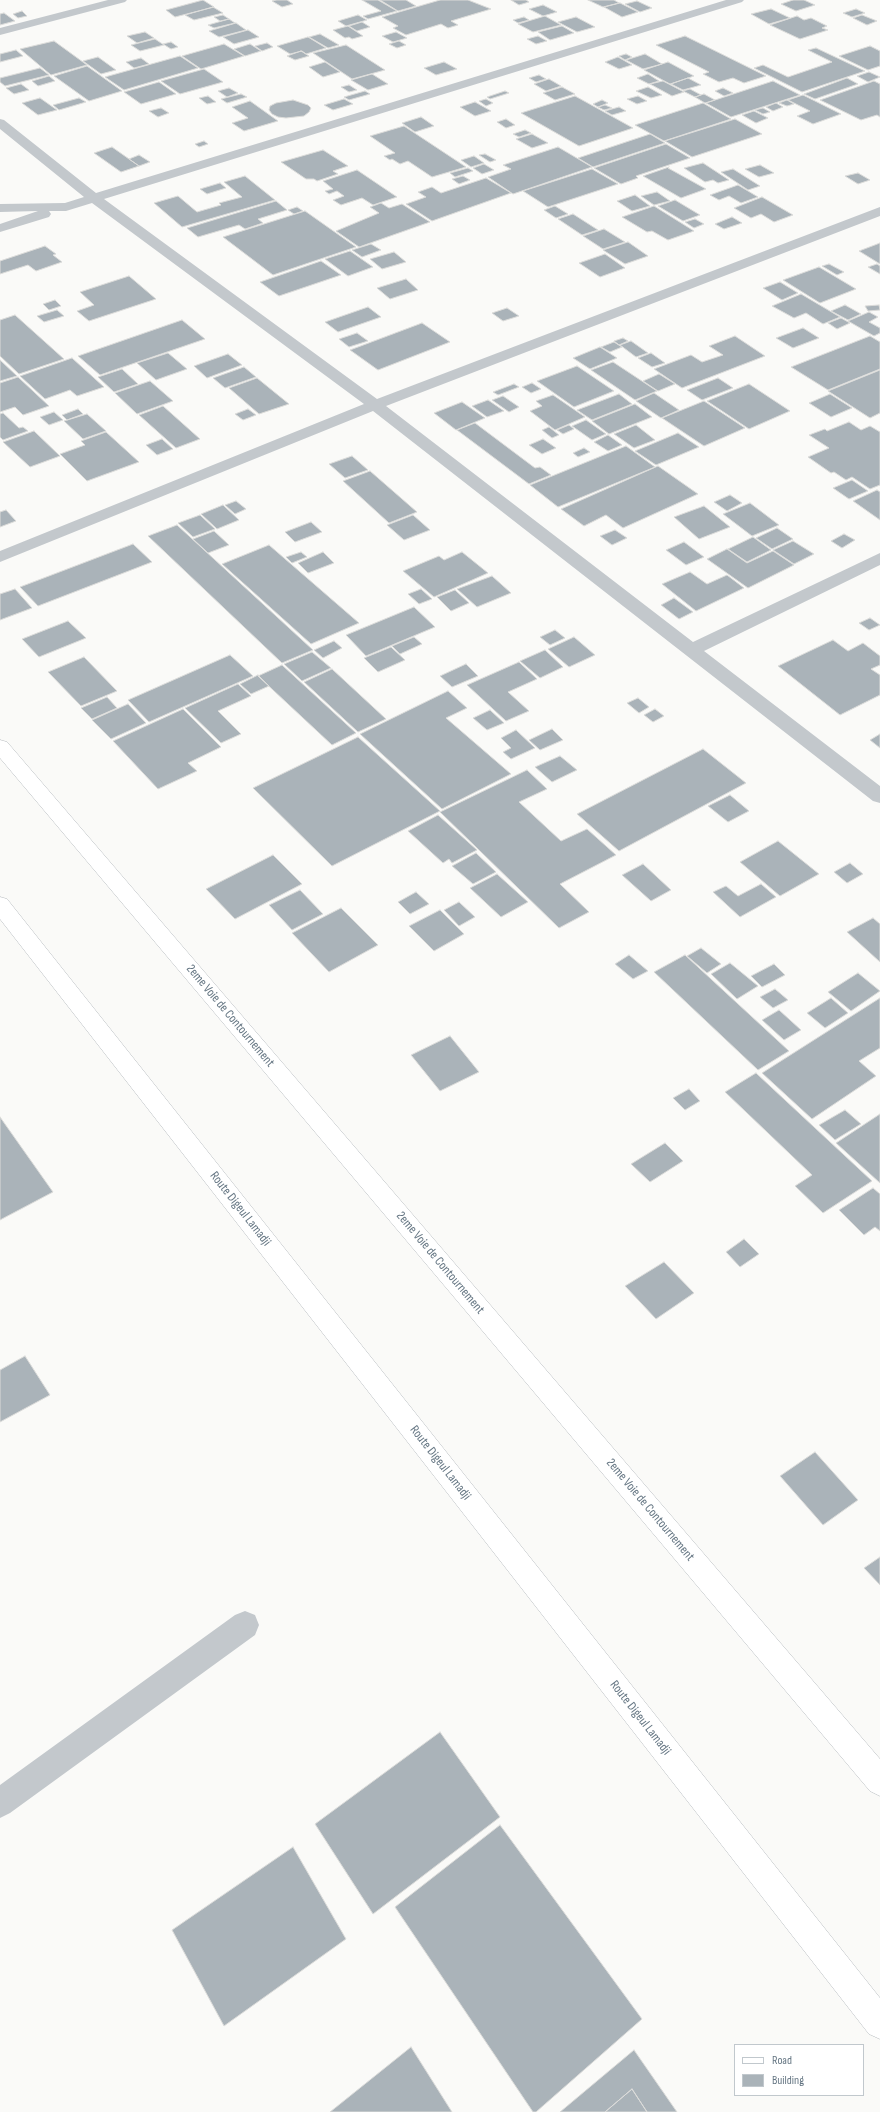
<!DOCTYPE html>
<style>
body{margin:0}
#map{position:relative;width:880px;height:2112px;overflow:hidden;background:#fafaf8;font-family:"Sofia Sans Condensed",sans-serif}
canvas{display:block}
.legend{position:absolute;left:734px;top:2044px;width:130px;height:52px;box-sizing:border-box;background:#fff;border:1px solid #c1c8cd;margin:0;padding:5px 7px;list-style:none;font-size:12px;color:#657683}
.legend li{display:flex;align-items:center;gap:8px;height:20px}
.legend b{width:20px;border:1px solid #c1c8cd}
</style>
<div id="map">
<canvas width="880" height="2112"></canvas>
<ul class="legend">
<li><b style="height:5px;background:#fff"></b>Road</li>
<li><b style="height:11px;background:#aab3b9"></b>Building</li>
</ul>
</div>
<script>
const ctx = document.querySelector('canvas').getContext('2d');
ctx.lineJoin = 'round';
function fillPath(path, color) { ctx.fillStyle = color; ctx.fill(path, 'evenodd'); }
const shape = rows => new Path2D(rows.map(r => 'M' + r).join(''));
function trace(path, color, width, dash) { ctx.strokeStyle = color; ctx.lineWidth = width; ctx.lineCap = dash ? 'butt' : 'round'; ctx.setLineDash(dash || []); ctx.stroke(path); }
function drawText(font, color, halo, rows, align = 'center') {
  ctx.font = font + ' "Sofia Sans Condensed",sans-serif'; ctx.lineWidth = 4; ctx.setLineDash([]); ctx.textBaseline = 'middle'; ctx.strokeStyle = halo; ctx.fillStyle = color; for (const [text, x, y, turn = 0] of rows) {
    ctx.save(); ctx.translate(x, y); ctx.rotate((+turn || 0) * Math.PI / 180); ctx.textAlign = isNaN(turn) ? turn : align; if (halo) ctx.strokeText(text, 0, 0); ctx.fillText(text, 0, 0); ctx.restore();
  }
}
const building = shape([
 [203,0,214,7,175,17,166,10,203,0],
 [276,0,287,0,293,4,282,7,272,1,276,0],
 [362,0,378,0,397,11,368,19,363,16,381,11,362,0],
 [380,0,406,0,416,6,398,11,380,0],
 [440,0,468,0,491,9,451,21,458,25,448,28,441,24,406,35,393,28,398,26,382,17,440,0],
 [511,0,526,0,529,2,519,5,511,0],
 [588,0,614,0,619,3,603,7,588,0],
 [793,0,804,0,815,5,796,11,781,4,793,0],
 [637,1,652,8,640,12,625,4,637,1],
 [620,3,638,12,622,17,604,7,620,3],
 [543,5,557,12,543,16,529,9,543,5],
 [213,7,223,13,194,20,185,15,213,7],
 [771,9,790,18,769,24,751,14,771,9],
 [856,9,865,13,852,17,843,13,856,9],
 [22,11,27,16,18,18,13,14,22,11],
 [4,13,15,21,0,25,0,14,4,13],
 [223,15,229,19,220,21,214,17,223,15],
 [358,15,367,20,346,26,338,21,358,15],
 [862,15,877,21,867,25,853,18,862,15],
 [545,16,561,25,533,32,518,24,545,16],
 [797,16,804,20,811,18,827,26,822,28,828,30,800,39,770,25,797,16],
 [524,17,529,20,518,23,513,20,524,17],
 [576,17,595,27,577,32,558,22,576,17],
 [229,19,235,23,214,28,208,25,229,19],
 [362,22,370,27,357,31,349,26,362,22],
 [236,23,246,30,219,37,209,31,236,23],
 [348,26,363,36,352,39,349,37,345,38,333,30,348,26],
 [562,26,574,33,550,40,538,32,562,26],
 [248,30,259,37,234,44,223,37,248,30],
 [145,32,154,38,137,43,127,36,145,32],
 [396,32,407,38,393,42,382,36,396,32],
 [320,34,339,45,328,48,309,37,320,34],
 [538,36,547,41,536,44,527,39,538,36],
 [685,36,766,76,744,83,733,78,719,82,703,74,709,72,656,45,685,36],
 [308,37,326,48,306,54,302,51,290,54,277,46,308,37],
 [155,39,164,45,140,51,131,45,155,39],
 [54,41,87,65,51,75,20,49,54,41],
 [399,41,406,45,397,48,389,44,399,41],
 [171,42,178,47,171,49,163,44,171,42],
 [267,43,273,47,262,51,255,46,267,43],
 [224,44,244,56,201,69,182,56,224,44],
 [250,44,261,51,245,56,234,49,250,44],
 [346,45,385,70,352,79,313,53,346,45],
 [870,46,880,51,880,66,868,70,839,56,870,46],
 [816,48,865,71,802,92,754,68,763,65,788,77,832,62,808,50,816,48],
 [16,50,23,56,0,62,0,54,16,50],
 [301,51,309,56,295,60,287,56,301,51],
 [626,54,632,57,625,60,619,56,626,54],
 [645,54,662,64,643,69,626,60,645,54],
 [180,56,198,68,124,90,105,77,180,56],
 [98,57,116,70,101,74,83,61,98,57],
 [618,57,632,65,619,69,605,62,618,57],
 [141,58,149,64,134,68,126,62,141,58],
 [325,62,340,72,323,77,309,67,325,62],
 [444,62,457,69,436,75,424,68,444,62],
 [668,62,694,76,670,84,644,70,668,62],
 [87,66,122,91,89,101,54,76,87,66],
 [40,68,49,75,5,86,0,82,0,78,40,68],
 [204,69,223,82,180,94,161,81,204,69],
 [869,72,880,77,868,82,857,76,869,72],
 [372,74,388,84,368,90,351,80,372,74],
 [648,74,659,81,649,84,637,78,648,74],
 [539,75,546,79,536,82,529,78,539,75],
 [49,76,55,81,38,86,32,81,49,76],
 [688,78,701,85,683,90,671,84,688,78],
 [847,78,858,84,815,99,804,94,847,78],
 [549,79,561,86,546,91,534,84,549,79],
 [663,81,684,92,672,96,650,84,663,81],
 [773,81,800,95,731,117,706,103,773,81],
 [874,81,880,84,880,117,877,115,861,120,820,100,874,81],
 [159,82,176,94,141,104,124,92,159,82],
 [21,84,29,90,14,94,6,88,21,84],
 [349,85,357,90,349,92,341,87,349,85],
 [562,87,575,94,555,100,543,93,562,87],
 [648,87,662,95,651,98,636,91,648,87],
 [229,88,238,93,227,97,218,91,229,88],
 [723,88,733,93,724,96,715,91,723,88],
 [690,89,701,95,695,97,683,91,690,89],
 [365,91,370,94,349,100,344,97,365,91],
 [505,91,509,93,490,99,487,97,505,91],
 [241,94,247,97,227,103,221,99,241,94],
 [704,94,715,100,705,103,695,97,704,94],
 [803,95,841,114,813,124,797,116,810,111,788,100,803,95],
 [208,96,216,102,207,104,199,98,208,96],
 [575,96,633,128,579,146,521,113,575,96],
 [638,96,647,101,637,104,627,99,638,96],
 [40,98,57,110,38,115,22,103,40,98],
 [79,98,86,102,59,110,53,105,79,98],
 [344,99,353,104,333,110,324,105,344,99],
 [486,99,493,103,486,106,479,101,486,99],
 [293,100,308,105,311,108,309,112,304,116,286,118,278,117,272,114,269,110,270,106,276,103,293,100],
 [602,100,608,103,598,107,593,104,602,100],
 [787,100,794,104,787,106,779,103,787,100],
 [250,101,278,121,244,131,232,123,248,118,232,107,250,101],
 [475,102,491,111,475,116,460,107,475,102],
 [703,103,731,119,664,141,635,125,703,103],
 [776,103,783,107,773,111,766,107,776,103],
 [605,105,612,108,604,110,598,107,605,105],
 [619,107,626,111,612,115,605,111,619,107],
 [161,108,169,113,158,117,149,111,161,108],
 [763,108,770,112,763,114,755,110,763,108],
 [754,111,768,118,756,123,742,115,754,111],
 [421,117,434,126,415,132,402,123,421,117],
 [506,119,515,125,506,128,497,122,506,119],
 [735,119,762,134,692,157,665,141,735,119],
 [404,126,466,167,432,177,408,161,400,164,392,159,390,160,384,156,395,153,370,136,404,126],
 [525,130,531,133,519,137,513,134,525,130],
 [532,134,548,143,532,148,516,139,532,134],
 [650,134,665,143,593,167,578,158,650,134],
 [204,141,208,144,199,147,195,144,204,141],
 [666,144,690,158,636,176,638,178,621,184,594,168,666,144],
 [112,147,139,166,121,172,94,153,112,147],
 [558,147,592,167,513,194,488,177,511,169,503,165,558,147],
 [323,150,348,166,333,171,338,174,317,181,314,179,306,179,281,162,323,150],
 [485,154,496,160,490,162,479,155,485,154],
 [139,155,150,162,139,166,129,159,139,155],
 [474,156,484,163,471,167,461,160,474,156],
 [703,163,729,180,718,183,713,180,705,182,684,168,703,163],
 [484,164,494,170,482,174,473,168,484,164],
 [760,165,774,173,759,177,745,169,760,165],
 [669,167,668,168,706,189,681,198,643,176,669,167],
 [468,168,473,171,455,177,450,173,468,168],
 [592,169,618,184,548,207,523,191,592,169],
 [733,169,760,186,748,190,721,172,733,169],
 [357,170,397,197,373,205,362,198,341,205,333,200,344,196,337,191,329,194,325,191,333,189,323,181,357,170],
 [858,173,870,180,858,184,845,176,858,173],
 [245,176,275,200,182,227,154,203,178,196,197,212,221,205,219,203,242,197,224,182,245,176],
 [463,176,470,180,459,184,452,179,463,176],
 [486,178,511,193,432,221,406,204,426,197,418,192,432,187,441,193,486,178],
 [220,183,226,188,207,194,200,189,220,183],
 [738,185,758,197,741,203,729,196,719,200,710,195,738,185],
 [657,192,670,201,654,205,641,196,657,192],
 [635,195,650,206,632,211,617,201,635,195],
 [762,197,793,215,774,222,761,214,751,218,734,208,762,197],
 [675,200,700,215,683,221,658,206,675,200],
 [276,201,287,210,258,219,263,223,245,229,239,225,198,237,187,228,276,201],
 [381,203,389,208,402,204,430,222,359,247,336,231,379,213,370,207,381,203],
 [555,206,568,214,556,218,544,210,555,206],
 [654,206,694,231,668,240,652,231,647,232,622,217,654,206],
 [297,207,303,211,294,214,288,210,297,207],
 [305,211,356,247,273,275,223,237,305,211],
 [573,214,598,230,582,235,558,219,573,214],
 [732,217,742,223,724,229,715,224,732,217],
 [695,219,704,224,694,228,685,222,695,219],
 [604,229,625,242,603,249,583,236,604,229],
 [628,242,648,256,625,264,603,250,628,242],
 [880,243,880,264,859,251,880,243],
 [371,244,381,250,362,257,352,250,371,244],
 [45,246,56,254,53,255,62,262,36,271,28,265,0,274,0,261,45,246],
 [350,251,373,267,348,276,325,259,350,251],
 [394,252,406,262,382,269,370,259,394,252],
 [605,254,625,268,600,277,579,263,605,254],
 [321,261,341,275,279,296,260,282,321,261],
 [829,264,844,272,837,275,822,266,829,264],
 [877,264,880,266,880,274,868,267,877,264],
 [819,267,856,289,820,303,783,280,819,267],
 [129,276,156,299,89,321,77,311,94,305,80,292,129,276],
 [406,279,418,290,390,299,377,288,406,279],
 [780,282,798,293,782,300,763,288,780,282],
 [801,294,840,317,823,324,806,313,794,318,772,306,801,294],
 [55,300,61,306,49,310,43,304,55,300],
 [845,305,861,314,848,320,831,311,845,305],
 [879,305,880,310,868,311,865,306,879,305],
 [368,307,381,317,338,332,325,322,368,307],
 [507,308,519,316,503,321,492,313,507,308],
 [57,310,64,316,44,322,37,316,57,310],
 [869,312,878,317,869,322,880,328,880,333,874,336,848,321,869,312],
 [15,315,64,359,19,374,0,356,0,320,15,315],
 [841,318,850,323,837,329,828,323,841,318],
 [182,320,205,339,100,375,78,356,182,320],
 [422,323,450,342,378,370,350,350,422,323],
 [803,328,819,338,793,348,776,338,803,328],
 [357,333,368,341,349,347,339,339,357,333],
 [735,336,765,356,682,388,654,369,691,355,702,362,723,355,709,346,735,336],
 [870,336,880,342,880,369,828,390,791,367,870,336],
 [623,338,628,341,619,345,614,341,623,338],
 [631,341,648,353,636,357,620,345,631,341],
 [614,342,622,347,610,352,601,347,614,342],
 [600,347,617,358,590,369,573,358,600,347],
 [168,353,187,369,156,380,137,363,168,353],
 [651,353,665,363,652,367,638,358,651,353],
 [228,354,242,365,207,378,194,366,228,354],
 [72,358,104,387,77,396,70,390,45,399,20,376,72,358],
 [0,360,17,376,0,381,0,360],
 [613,362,657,391,635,400,591,370,613,362],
 [577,366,614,391,574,407,537,381,577,366],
 [244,367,256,377,225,388,213,378,244,367],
 [122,369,138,384,114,392,98,377,122,369],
 [880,370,880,413,870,418,828,391,880,370],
 [659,374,675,384,658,391,643,381,659,374],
 [18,377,49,406,23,415,15,407,0,412,0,383,18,377],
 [257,378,289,404,259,414,229,388,257,378],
 [718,378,733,388,702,400,687,390,718,378],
 [150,381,173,401,137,414,115,393,150,381],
 [532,383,541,389,531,393,522,387,532,383],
 [514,384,519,387,498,395,493,392,514,384],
 [749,384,790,411,749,429,707,401,749,384],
 [654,393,679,410,661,418,636,401,654,393],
 [619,394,632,404,592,420,577,410,619,394],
 [830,394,852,408,831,417,809,403,830,394],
 [553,395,585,417,555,430,530,411,542,406,536,401,553,395],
 [503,396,519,407,509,412,492,400,503,396],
 [488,400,504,411,487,417,472,406,488,400],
 [704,401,745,428,704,446,662,418,704,401],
 [462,402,485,418,456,430,434,413,462,402],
 [635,404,652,417,609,434,592,421,635,404],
 [163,406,200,439,176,448,139,415,163,406],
 [78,409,83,414,67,420,62,415,78,409],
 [248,409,256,415,243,420,235,414,248,409],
 [54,412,63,420,49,425,40,417,54,412],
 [3,413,19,428,23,427,28,431,3,440,0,437,0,414,3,413],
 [87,414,106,431,83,439,64,421,87,414],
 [586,420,606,434,592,440,572,426,586,420],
 [849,422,861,430,870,426,880,432,880,485,870,489,852,477,846,480,834,472,831,473,808,457,829,448,809,435,825,429,827,431,849,422],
 [475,423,535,468,540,467,551,475,529,484,457,430,475,423],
 [569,425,574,429,563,434,557,430,569,425],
 [636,425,655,440,634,448,614,434,636,425],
 [549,427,559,435,552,438,542,430,549,427],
 [34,431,60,456,30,467,3,442,34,431],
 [106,432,139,462,87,481,60,454,85,445,81,441,106,432],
 [678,433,699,447,656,465,635,451,678,433],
 [608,435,622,445,608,451,594,442,608,435],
 [162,439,173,449,157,455,146,445,162,439],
 [543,439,556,448,542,454,529,445,543,439],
 [626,446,655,467,558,507,530,485,626,446],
 [584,448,590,452,578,457,573,453,584,448],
 [352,456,368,470,345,478,329,464,352,456],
 [658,466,698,494,623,528,606,515,584,526,561,509,658,466],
 [370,471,417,512,389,523,343,481,370,471],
 [852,480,868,491,849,499,833,488,852,480],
 [877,490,880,492,880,520,853,501,877,490],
 [730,495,742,503,727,511,714,502,730,495],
 [236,501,246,509,235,514,225,505,236,501],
 [750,503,779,525,752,536,723,514,750,503],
 [223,505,239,520,217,529,201,514,223,505],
 [704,506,730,527,699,539,674,517,704,506],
 [6,510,16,521,0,527,0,512,6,510],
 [200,515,215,529,193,537,178,523,200,515],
 [413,515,430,530,404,540,387,525,413,515],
 [311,522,322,532,295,542,285,532,311,522],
 [177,525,313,650,282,663,148,536,177,525],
 [777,528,793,539,772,549,756,538,777,528],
 [615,530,627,538,612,545,600,536,615,530],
 [214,531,229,545,208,553,193,539,214,531],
 [844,534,855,540,842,548,831,541,844,534],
 [753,537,771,550,747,562,728,549,753,537],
 [793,541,814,554,794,564,773,550,793,541],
 [684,542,704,557,686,565,666,550,684,542],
 [133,544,152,562,38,606,20,587,133,544],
 [269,545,359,623,311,644,222,564,269,545],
 [727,549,747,563,773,551,794,565,748,588,707,559,727,549],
 [301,552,307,557,292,563,286,557,301,552],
 [323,552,334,563,308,573,298,563,323,552],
 [462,552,488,573,434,597,403,571,439,556,444,560,462,552],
 [690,572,707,584,727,575,744,588,696,611,662,584,690,572],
 [492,576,511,593,477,607,457,589,492,576],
 [15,589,32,608,0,620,0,594,15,589],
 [421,589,432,599,419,604,408,594,421,589],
 [455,590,469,603,451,611,437,597,455,590],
 [674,598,693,612,679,619,661,605,674,598],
 [414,607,435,627,366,656,346,635,414,607],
 [870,618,880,625,869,630,859,623,870,618],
 [68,621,86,638,39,657,22,639,68,621],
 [555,630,565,638,550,645,540,637,555,630],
 [414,637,422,644,400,654,392,646,414,637],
 [574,637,595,655,569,667,548,649,574,637],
 [833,640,848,651,863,643,880,656,880,665,871,669,880,675,880,695,840,715,778,666,833,640],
 [334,641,342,648,323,658,314,650,334,641],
 [391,647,405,660,378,672,364,658,391,647],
 [545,650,563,667,540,678,520,661,545,650],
 [312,652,331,668,302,681,284,664,312,652],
 [230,655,253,676,149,722,128,700,230,655],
 [84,657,117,691,81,706,48,672,84,657],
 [519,662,537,679,508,692,529,711,506,721,467,685,519,662],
 [466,664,478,676,452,687,440,676,466,664],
 [282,665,356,733,332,745,258,676,282,665],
 [332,669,386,719,358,732,304,682,332,669],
 [258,675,269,686,251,694,240,684,258,675],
 [238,684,251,696,218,711,241,734,221,743,185,708,238,684],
 [448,691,467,708,446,718,511,774,442,809,360,734,448,691],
 [107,697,117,708,92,719,81,708,107,697],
 [638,698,649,707,639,713,627,703,638,698],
 [128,704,146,723,111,739,92,720,128,704],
 [183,709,221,747,188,763,197,771,158,789,113,741,183,709],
 [655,709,664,716,653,722,644,715,655,709],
 [490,710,504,723,487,730,473,718,490,710],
 [552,729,563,740,540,750,529,740,552,729],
 [516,730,535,748,511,759,503,752,511,748,501,738,516,730],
 [880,734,880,748,870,740,880,734],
 [358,737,440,811,332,866,253,788,358,737],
 [703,749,746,783,619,851,577,814,703,749],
 [560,756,577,770,552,782,535,767,560,756],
 [527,770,547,789,519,802,561,841,587,829,616,855,560,884,589,912,559,928,440,812,527,770],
 [730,795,749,811,728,822,708,806,730,795],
 [438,815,477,850,452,863,449,859,443,863,408,831,438,815],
 [778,841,819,874,780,896,740,862,778,841],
 [476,853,496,872,473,884,452,866,476,853],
 [273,855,302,884,235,919,206,889,273,855],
 [850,863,863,874,847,883,834,872,850,863],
 [643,864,671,890,651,901,622,875,643,864],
 [497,874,528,902,501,917,470,888,497,874],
 [761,884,776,897,740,917,713,892,726,886,738,896,761,884],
 [300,890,323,914,292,930,269,905,300,890],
 [416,892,429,904,410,914,398,902,416,892],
 [459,902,475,917,459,926,444,910,459,902],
 [341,908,378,945,329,972,292,933,341,908],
 [440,910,464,934,434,951,409,926,440,910],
 [873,918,880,924,880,962,847,932,873,918],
 [701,948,721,964,707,973,687,956,701,948],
 [629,955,648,971,633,979,615,964,629,955],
 [685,955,789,1051,758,1070,654,972,685,955],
 [730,963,758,986,737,999,711,974,730,963],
 [774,964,785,975,762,987,751,976,774,964],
 [858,973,880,991,851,1011,828,992,858,973],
 [775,989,788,1000,773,1008,760,997,775,989],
 [831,998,848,1013,825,1028,807,1013,831,998],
 [880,998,880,1048,859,1061,876,1076,812,1119,762,1073,880,998],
 [779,1010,801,1030,784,1040,762,1020,779,1010],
 [450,1036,479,1072,440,1091,411,1055,450,1036],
 [756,1073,872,1181,823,1213,795,1186,812,1175,725,1092,756,1073],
 [689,1089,700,1101,685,1110,673,1098,689,1089],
 [845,1110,861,1124,835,1140,819,1125,845,1110],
 [880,1114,880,1183,836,1143,880,1114],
 [0,1117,53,1192,0,1220,0,1117],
 [665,1143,683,1161,650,1182,631,1164,665,1143],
 [873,1188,880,1194,880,1231,875,1227,864,1235,839,1210,873,1188],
 [744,1239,759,1254,740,1267,726,1252,744,1239],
 [664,1262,694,1293,656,1319,625,1286,664,1262],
 [25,1356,50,1395,0,1422,0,1370,25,1356],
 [815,1452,858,1500,823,1525,780,1476,815,1452],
 [880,1557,880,1585,864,1568,880,1557],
 [440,1732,500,1817,373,1914,315,1824,440,1732],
 [500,1825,642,2019,536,2112,533,2112,395,1907,500,1825],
 [293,1847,346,1939,224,2026,172,1930,293,1847],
 [411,2047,452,2112,330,2112,411,2047],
 [634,2050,677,2112,647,2112,632,2089,605,2112,560,2112,634,2050],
 [632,2089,647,2112,605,2112,632,2089]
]);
const minor = shape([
 [108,0,127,0,125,2,0,35,0,28,108,0],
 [726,0,744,0,742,2,104,199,377,399,880,207,880,216,386,406,693,642,880,553,880,565,704,651,880,786,880,803,873,801,373,411,0,562,0,551,364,404,92,203,66,211,49,211,51,214,49,217,0,232,0,224,38,211,0,212,0,204,65,203,84,197,0,129,0,119,4,120,96,193,726,0],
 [245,1611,255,1615,259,1625,255,1635,10,1813,0,1818,0,1785,235,1615,245,1611]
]);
const major = shape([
 [0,740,7,742,880,1759,880,1796,870,1791,0,758,0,740],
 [0,897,7,899,880,1998,880,2039,869,2034,0,919,0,897]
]);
const streetNames = [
 ["2eme Voie de Contournement",230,1016,50],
 ["Route Digeul Lamadji",240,1209,52],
 ["2eme Voie de Contournement",440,1263,50],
 ["Route Digeul Lamadji",440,1463,52],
 ["2eme Voie de Contournement",650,1510,50],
 ["Route Digeul Lamadji",640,1718,52]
];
fillPath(building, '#aab3b9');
trace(building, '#dcdcda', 1);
trace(major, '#b5babe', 1);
fillPath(minor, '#c3c8cc');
fillPath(major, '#fff');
drawText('13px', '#657683', '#fff', streetNames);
</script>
